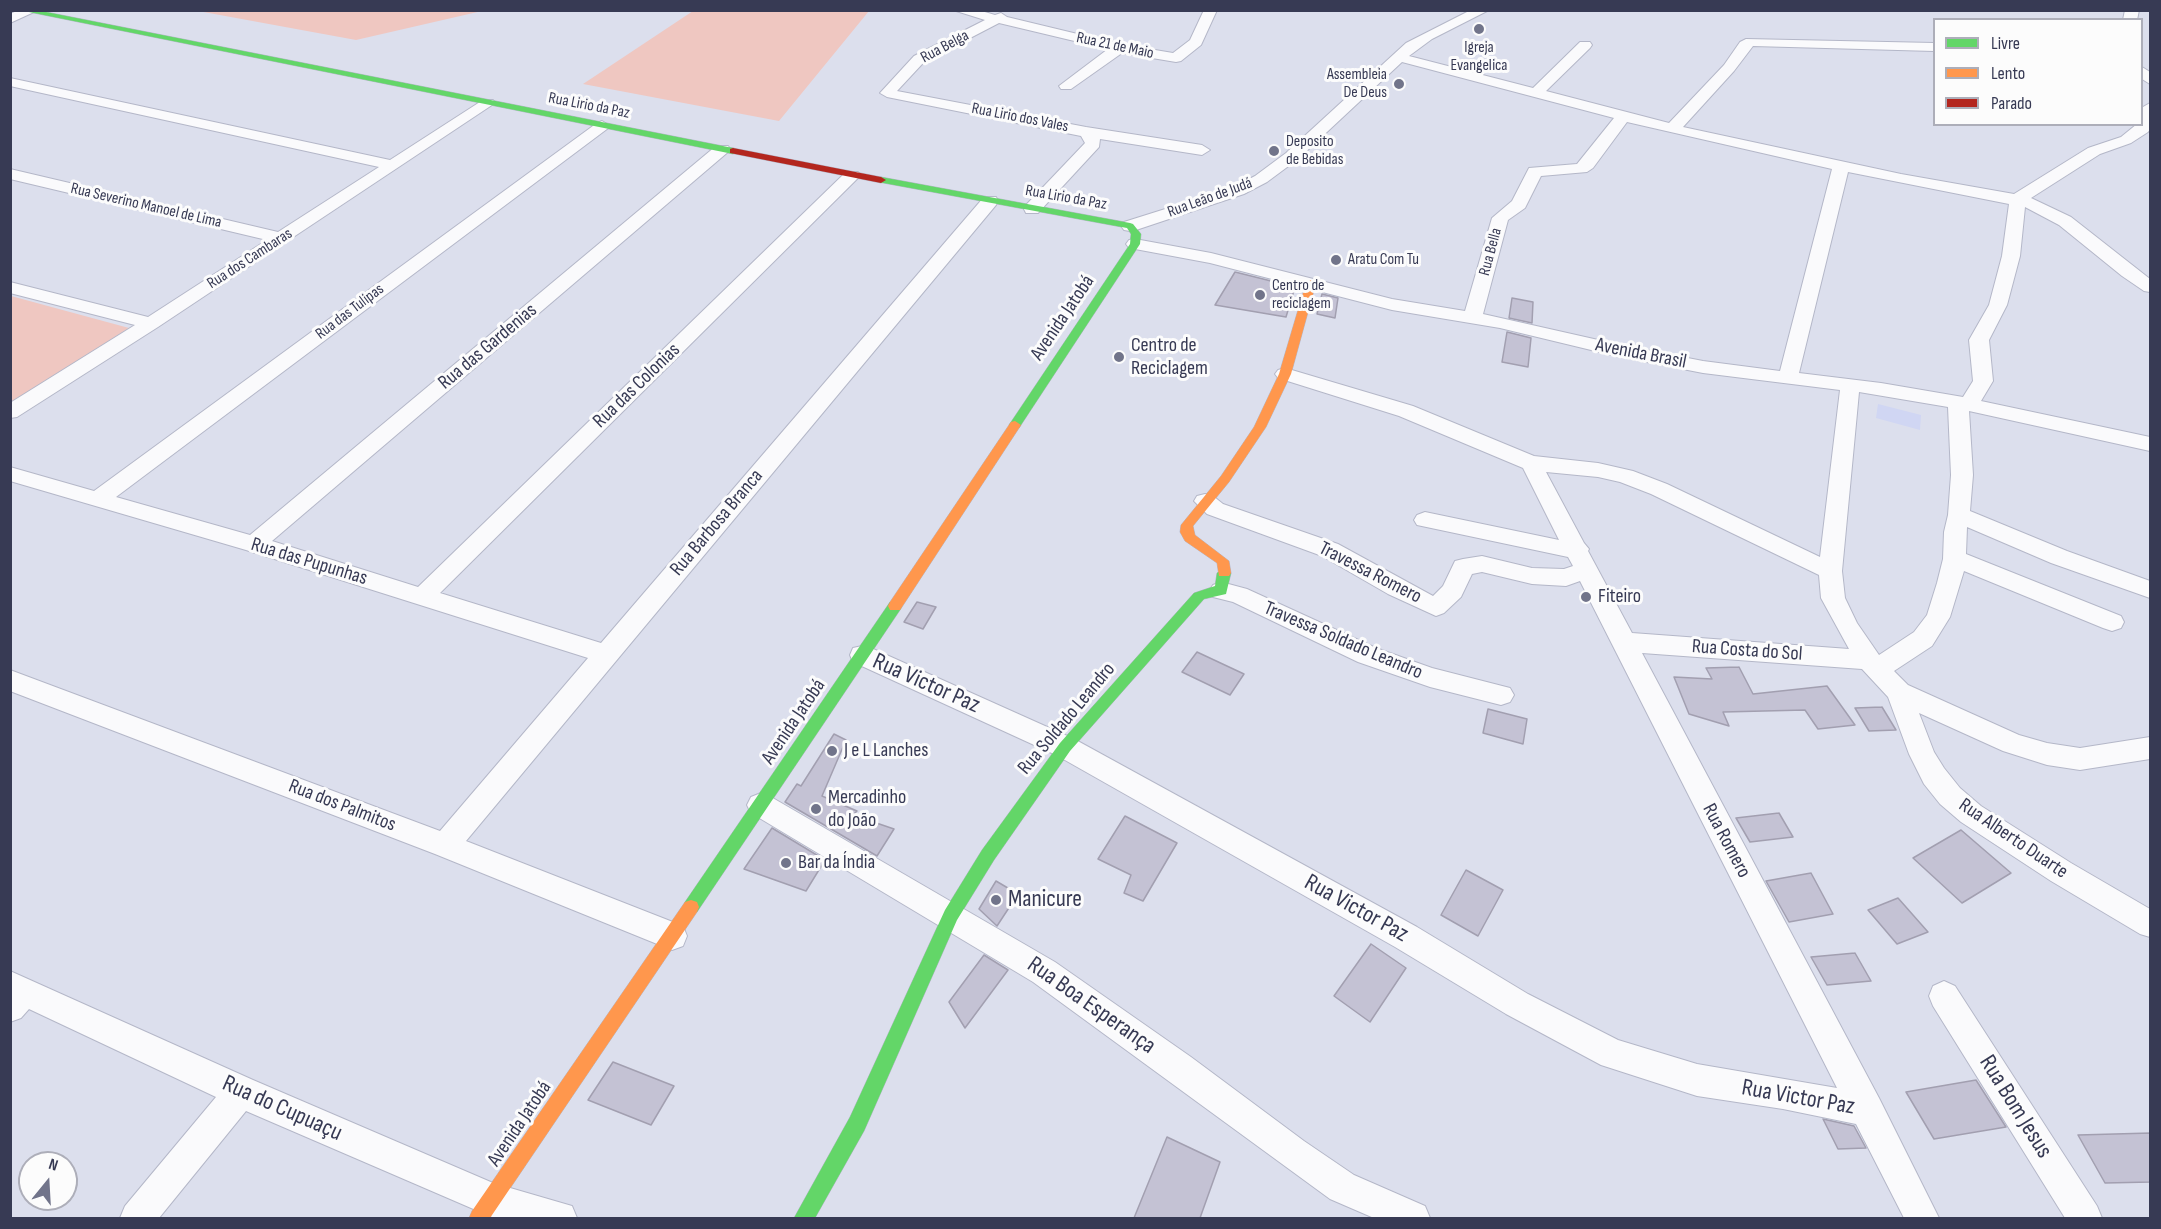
<!DOCTYPE html>
<meta charset="utf-8">
<style>
body{margin:0}
#map{position:relative;width:2161px;height:1229px;overflow:hidden;background:#dcdfed;font-family:"Sofia Sans Condensed",sans-serif}
canvas{display:block}
.frame{position:absolute;inset:0;border:12px solid #373a54;pointer-events:none}
.legend{position:absolute;left:1933px;top:18px;width:210px;height:108px;box-sizing:border-box;background:#fcfcfc;border:2px solid #adaeb9;margin:0;padding:8px 10px;list-style:none;font-size:18px;color:#373a54}
.legend li{display:flex;align-items:center;gap:12px;height:30px}
.legend b{width:30px;border:2px solid #adaeb9}
.north{position:absolute;left:18px;top:1151px;width:60px;height:60px;box-sizing:border-box;background:#fcfcfc;border:2px solid #adaeb9;border-radius:50%;rotate:18deg;font-size:16px;font-weight:700;line-height:24px;text-align:center;color:#373a54}
.north::after{content:'';display:block;margin:auto;width:21px;height:27px;background:#71748a;clip-path:polygon(50% 0,100% 100%,50% 72%,0 100%)}
</style>
<div id="map">
<canvas width="2161" height="1229"></canvas>
<div class="frame"></div>
<ul class="legend">
<li><b style="height:8px;background:#63d668"></b>Livre</li>
<li><b style="height:8px;background:#ff974d"></b>Lento</li>
<li><b style="height:8px;background:#b3261e"></b>Parado</li>
</ul>
<div class="north">N</div>
</div>
<script>
const ctx = document.querySelector('canvas').getContext('2d');
ctx.lineJoin = 'round';
function fillPath(path, color) { ctx.fillStyle = color; ctx.fill(path, 'evenodd'); }
const shape = rows => new Path2D(rows.map(r => 'M' + r).join(''));
function trace(path, color, width, dash) { ctx.strokeStyle = color; ctx.lineWidth = width; ctx.lineCap = dash ? 'butt' : 'round'; ctx.setLineDash(dash || []); ctx.stroke(path); }
function drawText(font, color, halo, rows, align = 'center') {
  ctx.font = font + ' "Sofia Sans Condensed",sans-serif'; ctx.lineWidth = 6; ctx.setLineDash([]); ctx.textBaseline = 'middle'; ctx.strokeStyle = halo; ctx.fillStyle = color; for (const [text, x, y, turn = 0] of rows) {
    ctx.save(); ctx.translate(x, y); ctx.rotate((+turn || 0) * Math.PI / 180); ctx.textAlign = isNaN(turn) ? turn : align; if (halo) ctx.strokeText(text, 0, 0); ctx.fillText(text, 0, 0); ctx.restore();
  }
}
const built = shape([
 [1878,404,1921,415,1920,430,1876,418]
]);
const green = shape([
 [198,11,482,11,356,40],
 [693,11,693,10,869,11,779,121,583,84],
 [11,296,129,328,11,404]
]);
const building = shape([
 [1235,272,1295,287,1286,317,1215,305,1235,272],
 [1322,294,1338,298,1335,318,1317,314,1322,294],
 [1512,298,1533,302,1532,323,1509,318,1512,298],
 [1507,332,1531,338,1528,367,1502,362,1507,332],
 [917,602,936,607,923,629,904,622,917,602],
 [1197,652,1244,674,1230,695,1182,672,1197,652],
 [1739,667,1753,694,1827,686,1855,725,1818,729,1805,710,1723,712,1729,726,1689,714,1674,677,1712,679,1706,668,1739,667],
 [1882,707,1896,730,1869,731,1855,708,1882,707],
 [1488,709,1527,719,1523,744,1483,733,1488,709],
 [834,734,846,740,822,796,857,811,853,815,894,829,877,856,785,802,797,784,801,786,834,734],
 [1779,813,1793,837,1750,842,1736,818,1779,813],
 [1125,816,1177,843,1143,901,1124,893,1131,875,1098,859,1125,816],
 [772,828,825,860,806,891,744,869,772,828],
 [1961,830,2011,873,1962,903,1913,858,1961,830],
 [1466,870,1503,890,1478,936,1441,915,1466,870],
 [1811,873,1833,914,1789,922,1766,881,1811,873],
 [996,881,1018,894,997,926,979,909,996,881],
 [1898,898,1928,932,1897,944,1868,910,1898,898],
 [1371,944,1406,968,1370,1022,1334,996,1371,944],
 [1855,953,1871,981,1827,985,1811,957,1855,953],
 [984,955,1008,970,965,1028,949,1002,984,955],
 [613,1062,674,1086,651,1125,588,1100,613,1062],
 [1976,1080,2006,1127,1934,1139,1906,1092,1976,1080],
 [1823,1119,1854,1126,1866,1148,1838,1149,1823,1119],
 [2151,1133,2151,1182,2105,1183,2078,1135,2151,1133],
 [1167,1137,1220,1162,1200,1218,1134,1218,1167,1137]
]);
const street = shape([
 [19,10,34,12,10,23,10,14,19,10],
 [953,10,978,10,995,15,1001,13,1007,17,1119,44,1173,53,1190,40,1204,10,1217,10,1201,45,1181,61,1176,62,1122,53,1071,89,1061,89,1059,86,1108,49,999,23,924,62,897,91,1086,127,1202,145,1210,150,1202,155,1100,139,1099,147,1038,213,1026,213,1024,209,1026,205,1085,143,1081,136,887,97,880,93,914,56,985,20,953,10],
 [1471,10,1489,10,1432,39,1409,56,1533,88,1580,42,1590,42,1592,45,1590,48,1546,91,1669,123,1724,65,1740,42,1746,39,1934,43,1934,51,1753,46,1734,71,1683,127,1901,174,2014,194,2088,148,2121,137,2137,124,2142,124,2143,107,2150,103,2150,129,2148,132,2131,143,2100,154,2031,198,2071,217,2150,279,2150,292,2144,291,2122,276,2059,225,2025,207,2020,256,2007,305,1989,340,1993,381,1981,401,2150,437,2150,451,1969,411,1973,475,1970,511,2067,551,2150,581,2150,598,2051,563,1967,527,1966,554,2121,616,2124,622,2121,628,2112,631,2103,628,1964,571,1950,617,1932,646,1894,671,1908,685,2019,735,2047,743,2080,748,2150,737,2150,759,2080,770,2047,765,2003,751,1919,713,1934,752,1944,768,1960,788,1981,806,2071,863,2150,909,2150,937,2140,934,2051,881,1961,822,1940,804,1924,784,1909,754,1888,697,1862,669,1642,653,1879,1098,1939,1218,1904,1218,1856,1124,1783,1109,1697,1096,1601,1065,1506,1014,1395,947,1056,755,853,662,850,655,853,648,862,646,871,648,1074,739,1417,927,1528,994,1618,1040,1697,1064,1837,1088,1580,581,1566,586,1532,584,1482,572,1472,574,1461,597,1444,613,1436,616,1388,594,1322,556,1207,514,1194,501,1197,496,1205,494,1213,496,1223,504,1338,544,1433,596,1443,586,1455,561,1463,559,1482,556,1532,568,1564,569,1573,566,1568,557,1417,525,1414,520,1417,515,1425,512,1559,540,1523,468,1399,416,1278,378,1275,374,1278,370,1285,368,1413,406,1534,456,1598,463,1633,471,1667,484,1820,557,1840,390,1703,373,1616,356,1500,328,1392,310,1210,263,1135,249,1129,248,1126,244,1129,240,1135,239,1211,253,1392,299,1465,311,1492,218,1512,201,1529,168,1577,164,1614,118,1402,62,1298,159,1267,182,1244,194,1136,230,1130,231,1124,230,1121,226,1124,222,1232,188,1255,176,1286,153,1406,43,1471,10],
 [1627,122,1832,169,1780,371,1703,361,1616,344,1483,314,1508,220,1525,208,1541,176,1587,172,1593,168,1627,122],
 [1848,172,2009,204,2002,256,1989,305,1969,340,1973,381,1963,397,1881,383,1799,373,1848,172],
 [1859,392,1948,407,1951,475,1948,515,1944,532,1943,559,1937,583,1927,615,1914,632,1879,655,1857,623,1845,598,1842,571,1859,392],
 [1546,472,1598,477,1620,482,1651,494,1819,575,1821,598,1849,649,1632,633,1588,551,1589,549,1584,543,1546,472],
 [2125,10,2139,10,2137,20,2123,20,2125,10],
 [2142,67,2150,72,2150,84,2142,79,2142,67],
 [10,78,390,160,483,100,493,100,495,103,158,327,17,417,10,418,10,403,135,325,10,293,10,282,148,317,267,240,10,179,10,169,278,232,379,167,10,86,10,78],
 [602,121,610,126,607,129,116,497,250,535,716,146,728,146,730,149,728,152,272,541,418,587,846,172,858,172,860,175,858,178,440,593,601,643,984,197,996,197,998,201,996,205,466,841,683,926,687,936,683,946,672,950,435,854,10,691,10,670,440,831,588,658,246,550,10,481,10,467,94,491,597,123,602,121],
 [1221,582,1247,589,1376,648,1432,668,1510,688,1514,695,1510,702,1501,705,1430,687,1358,662,1233,602,1213,597,1209,591,1213,585,1221,582],
 [761,793,771,797,1055,962,1191,1057,1304,1141,1354,1175,1425,1206,1430,1218,1374,1218,1330,1199,1033,982,751,813,747,805,751,797,761,793],
 [10,971,253,1080,493,1183,572,1206,577,1218,492,1217,246,1111,159,1218,120,1218,125,1206,216,1097,29,1009,21,1018,10,1022,10,971],
 [1944,981,1955,986,2097,1206,2102,1218,2065,1218,1933,1006,1929,996,1933,986,1944,981]
]);
const fast = shape([
 [19,10,36,10,733,148,737,151,733,154,19,10],
 [881,177,1130,223,1133,224,1141,234,1140,244,1019,428,1015,429,1009,425,1130,244,1131,234,1127,228,878,182,878,178,881,177],
 [1224,568,1231,573,1226,594,1204,599,1070,751,994,860,957,920,864,1131,815,1218,794,1218,850,1117,945,910,982,850,1060,743,1194,593,1215,586,1217,573,1224,568],
 [895,601,902,606,900,610,697,912,691,914,685,912,683,907,685,902,890,602,895,601]
]);
const slow = shape([
 [1311,280,1316,283,1291,374,1266,427,1229,482,1193,526,1195,535,1229,561,1231,573,1229,576,1219,576,1217,563,1185,541,1180,532,1181,525,1221,476,1254,427,1279,374,1306,283,1311,280],
 [1015,421,1021,425,900,610,890,610,888,606,890,602,1011,422,1015,421],
 [691,900,697,902,699,907,697,912,490,1218,469,1218,472,1211,685,902,691,900]
]);
const jam = shape([
 [733,148,881,177,886,180,881,183,730,153,730,149,733,148]
]);
const markers = [
 [1479,29,6,"#71748a"],
 [1399,84,6,"#71748a"],
 [1274,151,6,"#71748a"],
 [1336,260,6,"#71748a"],
 [1260,295,6,"#71748a"],
 [1119,357,6,"#71748a"],
 [1586,597,6,"#71748a"],
 [832,751,6,"#71748a"],
 [816,809,6,"#71748a"],
 [786,863,6,"#71748a"],
 [996,900,6,"#71748a"]
];
const farStreetnames = [
 ["Rua 21 de Maio",1115,46,12],
 ["Rua Belga",945,47,-28],
 ["Rua Lirio da Paz",589,106,11],
 ["Rua Lirio dos Vales",1020,118,11],
 ["Rua Lirio da Paz",1066,198,10],
 ["Rua Leão de Judá",1210,198,-20],
 ["Rua Severino Manoel de Lima",146,206,13],
 ["Rua Bella",1491,252,-75],
 ["Rua dos Cambaras",250,259,-33],
 ["Rua das Tulipas",350,312,-37]
];
const farPoinames = [
 ["Igreja",1479,48,"center"],
 ["Evangelica",1479,66,"center"],
 ["Assembleia",1387,75,"right"],
 ["De Deus",1387,93,"right"],
 ["Deposito",1286,142],
 ["de Bebidas",1286,160],
 ["Aratu Com Tu",1348,260],
 ["Centro de",1272,286],
 ["reciclagem",1272,304]
];
const streetNames = [
 ["Avenida Jatobá",1063,318,-56],
 ["Rua das Gardenias",488,347,-40],
 ["Avenida Brasil",1641,354,11],
 ["Rua das Colonias",637,386,-44],
 ["Rua Barbosa Branca",717,523,-50],
 ["Rua das Pupunhas",309,562,17],
 ["Travessa Romero",1370,573,27],
 ["Travessa Soldado Leandro",1343,641,23],
 ["Rua Costa do Sol",1747,651,4],
 ["Rua Soldado Leandro",1067,719,-50],
 ["Avenida Jatobá",794,722,-56],
 ["Rua dos Palmitos",342,806,21],
 ["Rua Alberto Duarte",2013,839,34],
 ["Rua Romero",1726,841,62],
 ["Avenida Jatobá",520,1124,-56]
];
const poiNames = [
 ["Centro de",1131,346],
 ["Reciclagem",1131,369],
 ["Fiteiro",1598,597],
 ["J e L Lanches",844,751],
 ["Mercadinho",828,798],
 ["do João",828,821],
 ["Bar da Índia",798,863]
];
const nearStreetnames = [
 ["Rua Victor Paz",926,684,24],
 ["Rua Victor Paz",1356,909,29],
 ["Rua Boa Esperança",1091,1006,35],
 ["Rua Victor Paz",1798,1098,10],
 ["Rua Bom Jesus",2015,1107,58],
 ["Rua do Cupuaçu",282,1109,24]
];
const nearPoinames = [
 ["Manicure",1008,900]
];
fillPath(built, '#d0d6f3');
fillPath(green, '#efc7c1');
fillPath(building, '#c4c2d4');
trace(building, '#a29fb0', 1.5);
trace(street, '#b4b7c8', 2);
trace(fast, '#b4b7c8', 1);
trace(slow, '#b4b7c8', 1);
trace(jam, '#b4b7c8', 1);
fillPath(street, '#fafafc');
fillPath(fast, '#63d668');
fillPath(slow, '#ff974d');
fillPath(jam, '#b3261e');
for (const [x, y, r, color] of markers) { const dot = new Path2D(); dot.arc(x, y, r, 0, 2 * Math.PI); ctx.fillStyle = color; ctx.fill(dot); trace(dot, '#fcfcfc', 2); }
drawText('16px', '#373a54', '#fcfcfc', farStreetnames);
drawText('16px', '#373a54', '#fcfcfc', farPoinames, 'left');
drawText('20px', '#373a54', '#fcfcfc', streetNames);
drawText('20px', '#373a54', '#fcfcfc', poiNames, 'left');
drawText('24px', '#373a54', '#fcfcfc', nearStreetnames);
drawText('24px', '#373a54', '#fcfcfc', nearPoinames, 'left');
</script>
